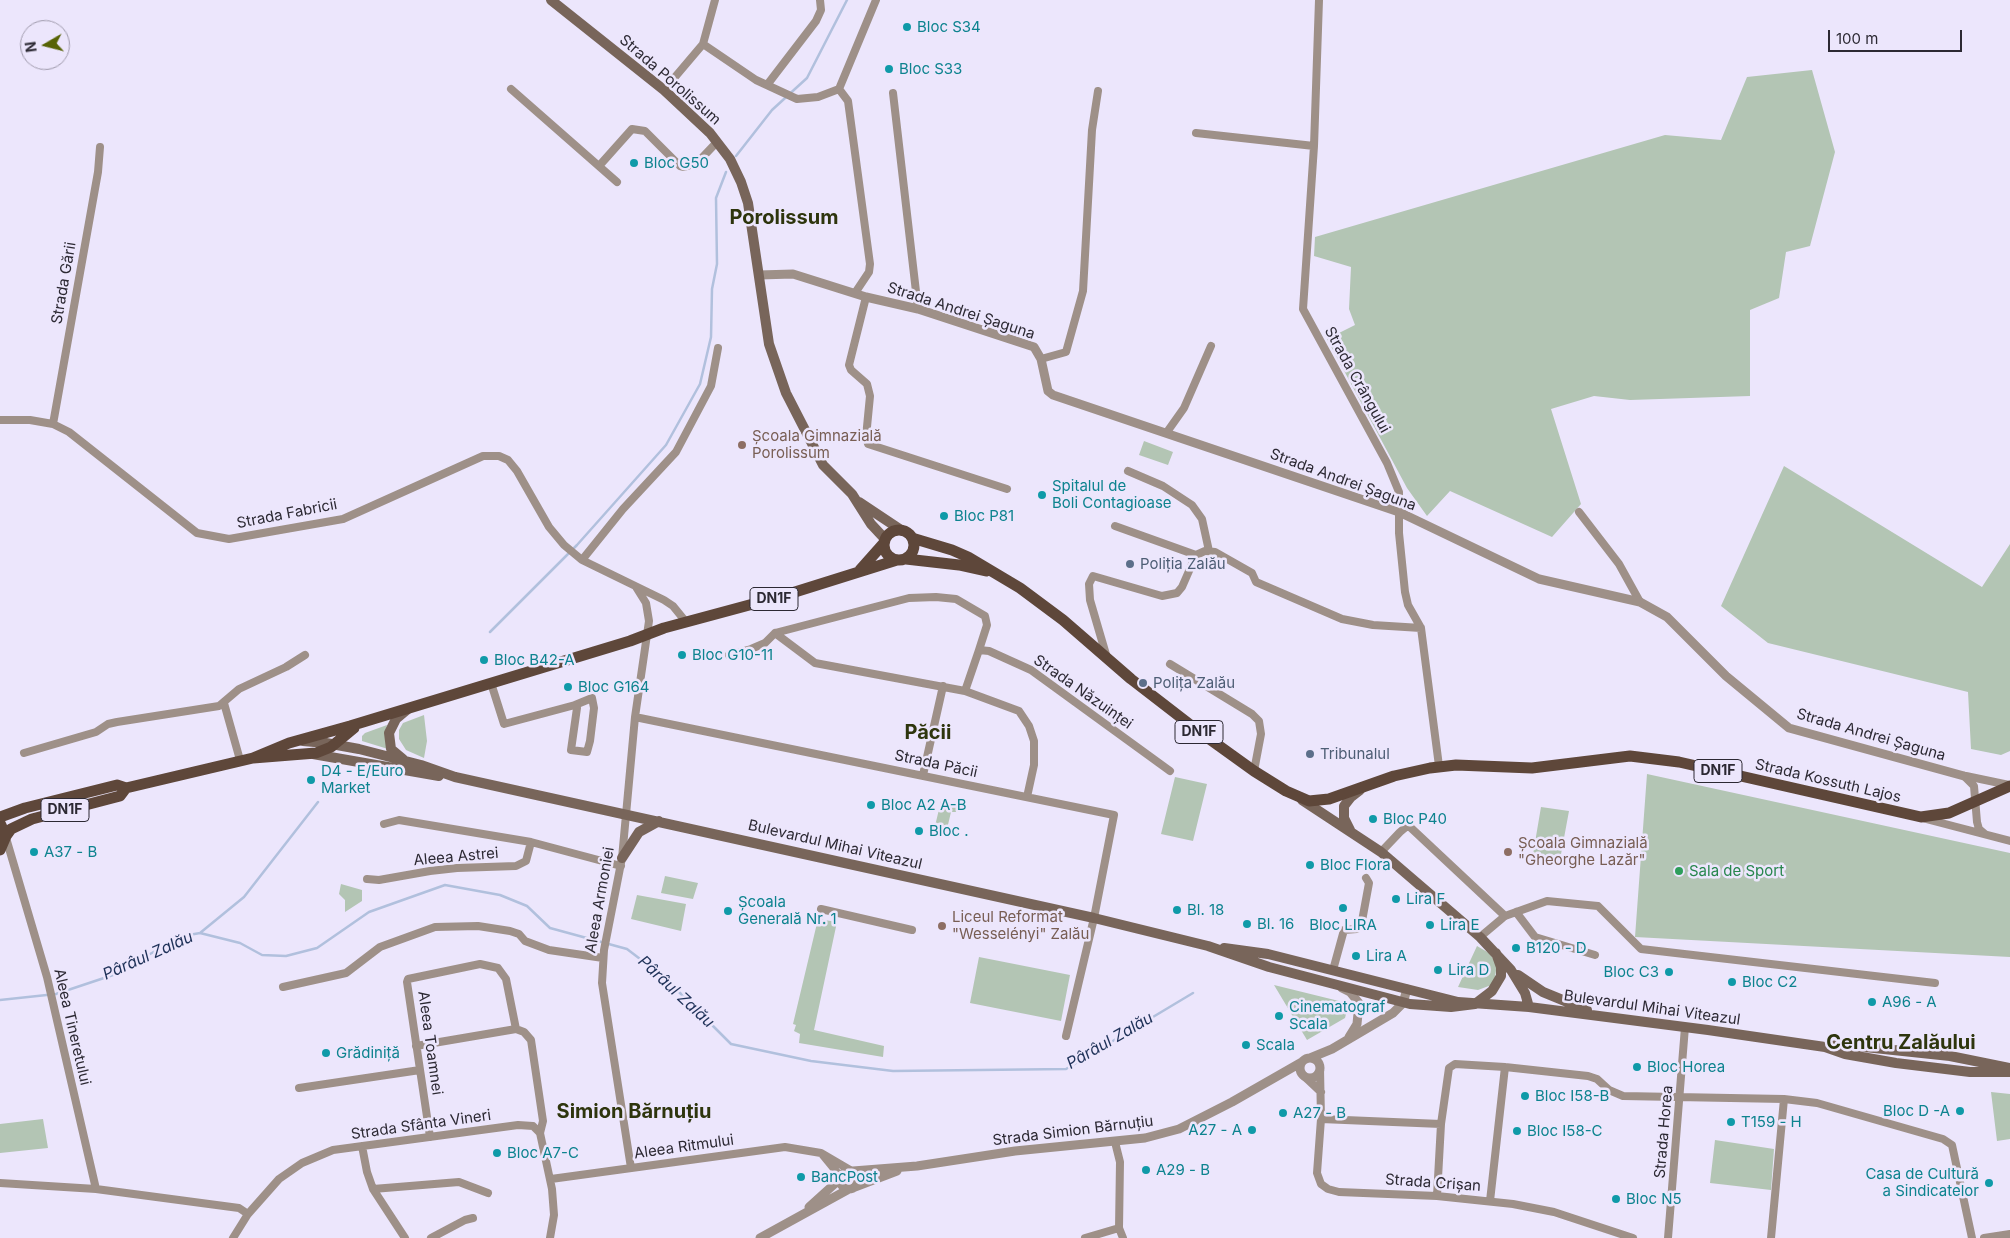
<!DOCTYPE html>
<meta charset="utf-8">
<style>
body{margin:0}
#map{position:relative;width:2010px;height:1238px;overflow:hidden;background:#ece6fc;font-family:Inter,sans-serif}
canvas{display:block}
.north{position:absolute;left:20px;top:20px;width:50px;height:50px;box-sizing:border-box;background:#ece6fc;border:1px solid #9f9aac;border-radius:50%;rotate:262deg;font-size:14px;font-weight:700;line-height:20px;text-align:center;color:#2c2933}
.north::after{content:'';display:block;margin:auto;width:18px;height:22px;background:#576305;clip-path:polygon(50% 0,100% 100%,50% 72%,0 100%)}
.scale{position:absolute;left:1828px;top:30px;width:134px;height:22px;box-sizing:border-box;border:2px solid #2c2933;border-top:0;padding-left:6px;font-size:15px;line-height:18px;white-space:nowrap;color:#2c2933;-webkit-text-stroke:4px #ece6fc;paint-order:stroke}
</style>
<div id="map">
<canvas width="2010" height="1238"></canvas>
<div class="north">N</div>
<div class="scale">100 m</div>
</div>
<script>
const ctx = document.querySelector('canvas').getContext('2d');
ctx.lineJoin = 'round';
function fillPath(path, color) { ctx.fillStyle = color; ctx.fill(path, 'evenodd'); }
const shape = rows => new Path2D(rows.map(r => 'M' + r).join(''));
function trace(path, color, width, dash) { ctx.strokeStyle = color; ctx.lineWidth = width; ctx.lineCap = dash ? 'butt' : 'round'; ctx.setLineDash(dash || []); ctx.stroke(path); }
function drawText(font, color, halo, rows, align = 'center') {
  ctx.font = font + ' Inter,sans-serif'; ctx.lineWidth = 5; ctx.setLineDash([]); ctx.textBaseline = 'middle'; ctx.strokeStyle = halo; ctx.fillStyle = color; for (const [text, x, y, turn = 0] of rows) {
    ctx.save(); ctx.translate(x, y); ctx.rotate((+turn || 0) * Math.PI / 180); ctx.textAlign = isNaN(turn) ? turn : align; if (halo) ctx.strokeText(text, 0, 0); ctx.fillText(text, 0, 0); ctx.restore();
  }
}
const green = shape([
 [1812,70,1835,152,1810,246,1786,252,1779,298,1750,310,1750,396,1630,400,1594,396,1551,409,1581,504,1552,537,1450,491,1427,516,1407,488,1327,339,1355,325,1349,309,1351,267,1314,256,1315,237,1665,135,1721,140,1747,77],
 [1144,441,1173,452,1168,465,1139,455],
 [1784,466,1982,587,2010,544,2010,751,2001,755,1971,749,1968,692,1768,643,1721,606],
 [424,715,427,741,424,758,406,750,399,739,399,730,403,723],
 [387,725,385,733,388,749,362,741,362,736,365,733],
 [1647,774,2010,853,2010,957,1635,937],
 [1175,777,1207,784,1193,841,1161,834],
 [941,801,958,805,956,812,951,812,947,829,935,826],
 [1541,807,1569,811,1559,865,1532,860],
 [665,876,698,883,693,899,661,893],
 [341,884,362,890,362,901,345,912,345,900,339,894],
 [637,895,686,904,681,931,631,919],
 [818,919,837,922,814,1030,884,1046,883,1057,799,1043,800,1034,794,1031,796,1025,793,1024],
 [1477,946,1489,953,1497,964,1494,984,1478,990,1458,987],
 [979,957,1070,975,1061,1021,970,1003],
 [1274,985,1343,1002,1347,1010,1345,1018,1307,1040],
 [1991,1092,2010,1094,2010,1139,1997,1141],
 [43,1119,48,1148,0,1153,0,1124],
 [1715,1140,1774,1149,1771,1190,1710,1183]
]);
const stream = shape([
 [736,156,772,110,807,78,847,0],
 [490,632,577,545,666,445,700,384,711,337,712,289,717,264,716,198,726,172],
 [200,933,244,897,318,802],
 [0,1000,56,994,113,975,173,941,189,935,200,933,240,943,262,955,286,956,317,948,369,912,445,885,500,895,527,906,550,928,627,949,665,978,731,1044,811,1061,893,1071,1066,1069,1193,993]
]);
const minor = shape([
 [1319,0,1314,146,1303,309,1387,463,1399,492,1399,533,1405,592,1408,605,1421,628,1439,766],
 [703,44,756,80,797,99,818,97,839,89,876,0],
 [767,85,816,21,821,10,820,0],
 [511,89,617,182],
 [839,89,848,101,870,264,869,272,855,293],
 [664,90,703,44,715,0],
 [893,93,918,309],
 [1196,133,1314,146],
 [599,166,632,129,645,131,680,166,684,167,697,163,717,142],
 [866,297,849,365,851,370,867,384,870,396,866,437,868,444,1007,489],
 [1041,359,1066,352,1083,291,1092,130,1098,91],
 [0,420,30,420,53,424,69,432,197,533,229,539,343,519,483,456,499,456,508,460,517,471,549,527,564,545,582,560,664,600,673,606,686,622],
 [53,424,98,172,100,147],
 [1167,432,1184,408,1211,346],
 [1128,471,1163,486,1192,505,1202,519,1209,551],
 [1579,512,1619,564,1640,602],
 [1115,526,1196,555],
 [582,560,623,509,676,452,711,386,718,348],
 [775,633,815,663,965,691,979,650,989,651,1031,670,1170,771],
 [729,655,751,649,765,643,775,633,909,598,936,597,956,599,985,616,987,625,979,650],
 [1107,658,1090,600,1089,584,1093,576,1162,596,1177,593,1182,587,1196,555,1205,551,1215,552,1252,573,1256,582,1342,619,1373,625,1421,628],
 [1170,664,1252,714,1259,721,1261,734,1254,771],
 [491,683,504,724,575,705,577,708,571,750,587,752,590,741,594,708,592,698,575,705],
 [965,691,1019,711,1029,726,1034,741,1034,765,1027,797],
 [224,703,240,760],
 [635,717,1114,815,1094,918,1066,1036],
 [24,753,96,732,108,724,117,722,219,706,239,689,286,667,305,655],
 [923,775,943,686],
 [1964,776,1974,786,1977,822,1979,829,1985,834],
 [1966,776,2009,785],
 [1926,819,2010,841],
 [384,824,399,820,531,842,621,866],
 [6,838,47,977,96,1189],
 [1381,852,1400,832,1406,827,1410,827,1505,916],
 [367,879,379,880,430,871,457,868,516,866,526,861,531,842],
 [821,909,912,930],
 [1516,912,1535,937,1595,955],
 [1480,937,1505,916,1547,901,1598,906,1641,949,1935,983],
 [1333,970,1344,930,1357,929,1362,921,1369,883,1366,878],
 [283,987,346,973,380,947,435,927,478,926,510,931,519,934,525,941,549,950,603,958],
 [416,1046,516,1029,524,1032,531,1040,543,1121,540,1133],
 [1320,1068,1321,1119,1317,1173,1321,1184,1328,1189,1339,1192,1437,1196,1513,1204,1554,1212,1633,1238],
 [1304,1076,1321,1092],
 [299,1088,420,1070],
 [1321,1119,1441,1124],
 [430,1137,407,982,408,979,480,964,498,968,506,979,516,1029],
 [1115,1142,1120,1162,1119,1228,1123,1238],
 [362,1146,367,1172,373,1189,405,1238],
 [822,1154,840,1176],
 [631,1168,602,983,604,950,622,858,635,717,649,621,646,603,636,587],
 [551,1179,785,1147,821,1153,850,1170],
 [0,1183,96,1189,239,1208,248,1214],
 [373,1189,459,1182,488,1193],
 [1437,1196,1441,1124,1449,1068,1455,1064,1505,1067,1588,1076,1597,1079,1609,1090,1623,1096,1784,1099,1817,1103,1943,1139,1952,1145,1972,1238],
 [1490,1201,1505,1067],
 [233,1238,248,1214,279,1179,302,1163,333,1150,518,1125,533,1126,540,1133,552,1189,554,1215,550,1238],
 [431,1238,465,1220,473,1218],
 [1085,1238,1119,1228],
 [1668,1238,1685,1027],
 [1771,1238,1784,1099],
 [1984,1238,2010,1234]
]);
const tertiary = shape([
 [759,275,793,274,866,297,918,309,1034,347,1041,359,1048,391,1053,395,1399,512,1539,579,1640,602,1667,617,1726,676,1789,728,1964,776],
 [1342,988,1350,992,1359,1003,1357,1024,1349,1037],
 [1310,1058,1332,1049,1393,1013,1403,1003,1407,989],
 '1300 1068a10 10 0 1 1 20 0a10 10 0 1 1-20 0Z',
 '840 1180a9 9 0 1 1 18 0a9 9 0 1 1-18 0Z',
 [853,1171,917,1166,1015,1151,1145,1138,1179,1129,1232,1102,1302,1062],
 [855,1187,897,1171],
 [809,1207,840,1179],
 [760,1238,849,1189]
]);
const secondary = shape([
 [551,0,664,90,710,133,730,159,741,182,748,203,769,344,786,393,823,465,852,494,871,524,885,539],
 [859,502,901,530],
 [303,741,326,743,359,749,421,765,455,777,1094,918,1208,946,1269,967,1410,1004,1451,1007,1475,1004,1492,991,1501,976,1501,967,1496,953],
 [313,754,439,776],
 [403,759,391,749,389,733,396,719,408,709],
 [1302,800,1381,852,1480,937,1511,970,1525,993,1529,1007],
 [1350,830,1344,818,1344,806,1351,797,1360,790],
 [622,858,639,832,659,821],
 [1224,948,1268,954,1458,1002,1529,1007,1708,1030,1825,1047,1845,1054,1896,1063,1970,1072,2010,1072],
 [1518,975,1543,992,1587,1010],
 [1828,1046,1846,1045,1950,1056,2010,1068]
]);
const primary = shape([
 '884 545a15 15 0 1 1 30 0a15 15 0 1 1-30 0Z',
 [912,538,952,550,968,557,1020,588,1063,620,1131,679,1197,730,1254,771,1286,791,1309,801,1329,799,1394,776,1430,768,1456,765,1532,768,1630,756,1679,762,1921,817,1949,813,2010,786],
 [906,559,959,565,986,571],
 [860,570,884,543],
 [253,758,289,743,350,726,630,641,664,628,779,597,897,560],
 [0,817,25,808,117,785,126,788,253,758,316,753,331,747,354,728],
 [0,823,6,836,0,850],
 [6,836,11,829,32,819,120,796,126,788]
]);
const markers = [
 [907,27,5,"#0f9aa8"],
 [889,69,5,"#0f9aa8"],
 [634,163,5,"#0f9aa8"],
 [742,445,5,"#8d6e63"],
 [1042,495,5,"#0f9aa8"],
 [944,516,5,"#0f9aa8"],
 [1130,564,5,"#5c6f8a"],
 [682,655,5,"#0f9aa8"],
 [484,660,5,"#0f9aa8"],
 [1143,683,5,"#5c6f8a"],
 [568,687,5,"#0f9aa8"],
 [1310,754,5,"#5c6f8a"],
 [311,780,5,"#0f9aa8"],
 [871,805,5,"#0f9aa8"],
 [1373,819,5,"#0f9aa8"],
 [919,831,5,"#0f9aa8"],
 [34,852,5,"#0f9aa8"],
 [1508,852,5,"#8d6e63"],
 [1310,865,5,"#0f9aa8"],
 [1679,871,5,"#2e9e5b"],
 [1396,899,5,"#0f9aa8"],
 [1343,908,5,"#0f9aa8"],
 [1177,910,5,"#0f9aa8"],
 [728,911,5,"#0f9aa8"],
 [1247,924,5,"#0f9aa8"],
 [1430,925,5,"#0f9aa8"],
 [942,926,5,"#8d6e63"],
 [1516,948,5,"#0f9aa8"],
 [1356,956,5,"#0f9aa8"],
 [1438,970,5,"#0f9aa8"],
 [1669,972,5,"#0f9aa8"],
 [1732,982,5,"#0f9aa8"],
 [1872,1002,5,"#0f9aa8"],
 [1279,1016,5,"#0f9aa8"],
 [1246,1045,5,"#0f9aa8"],
 [326,1053,5,"#0f9aa8"],
 [1637,1067,5,"#0f9aa8"],
 [1525,1096,5,"#0f9aa8"],
 [1960,1111,5,"#0f9aa8"],
 [1283,1113,5,"#0f9aa8"],
 [1731,1122,5,"#0f9aa8"],
 [1252,1130,5,"#0f9aa8"],
 [1517,1131,5,"#0f9aa8"],
 [497,1153,5,"#0f9aa8"],
 [1146,1170,5,"#0f9aa8"],
 [801,1177,5,"#0f9aa8"],
 [1989,1183,5,"#0f9aa8"],
 [1616,1199,5,"#0f9aa8"]
];
const shields = [
 [774,599,48],
 [1199,732,48],
 [1718,771,48],
 [65,810,48]
];
const shieldNames = [
 ["DN1F",774,599],
 ["DN1F",1199,732],
 ["DN1F",1718,771],
 ["DN1F",65,810]
];
const cultureNames = [
 ["Bloc S34",917,27],
 ["Bloc S33",899,69],
 ["Bloc G50",644,163],
 ["Spitalul de",1052,486],
 ["Boli Contagioase",1052,503],
 ["Bloc P81",954,516],
 ["Bloc G10-11",692,655],
 ["Bloc B42-A",494,660],
 ["Bloc G164",578,687],
 ["D4 - E/Euro",321,771],
 ["Market",321,788],
 ["Bloc A2 A-B",881,805],
 ["Bloc P40",1383,819],
 ["Bloc .",929,831],
 ["A37 - B",44,852],
 ["Bloc Flora",1320,865],
 ["Lira F",1406,899],
 ["Școala",738,902],
 ["Generală Nr. 1",738,919],
 ["Bl. 18",1187,910],
 ["Bl. 16",1257,924],
 ["Bloc LIRA",1343,925,"center"],
 ["Lira E",1440,925],
 ["B120 - D",1526,948],
 ["Lira A",1366,956],
 ["Lira D",1448,970],
 ["Bloc C3",1659,972,"right"],
 ["Bloc C2",1742,982],
 ["A96 - A",1882,1002],
 ["Cinematograf",1289,1007],
 ["Scala",1289,1024],
 ["Scala",1256,1045],
 ["Grădiniță",336,1053],
 ["Bloc Horea",1647,1067],
 ["Bloc I58-B",1535,1096],
 ["Bloc D -A",1950,1111,"right"],
 ["A27 - B",1293,1113],
 ["T159 - H",1741,1122],
 ["A27 - A",1242,1130,"right"],
 ["Bloc I58-C",1527,1131],
 ["Bloc A7-C",507,1153],
 ["A29 - B",1156,1170],
 ["Casa de Cultură",1979,1174,"right"],
 ["a Sindicatelor",1979,1191,"right"],
 ["BancPost",811,1177],
 ["Bloc N5",1626,1199]
];
const streetNames = [
 ["Strada Porolissum",670,80,41],
 ["Strada Gării",64,283,-80],
 ["Strada Andrei Șaguna",961,311,18],
 ["Strada Crângului",1357,380,61],
 ["Strada Andrei Șaguna",1343,480,20],
 ["Strada Fabricii",287,514,-11],
 ["Strada Năzuinței",1083,692,35],
 ["Strada Andrei Șaguna",1871,735,16],
 ["Strada Păcii",936,764,12],
 ["Strada Kossuth Lajos",1828,781,13],
 ["Bulevardul Mihai Viteazul",835,845,13],
 ["Aleea Astrei",456,857,-5],
 ["Aleea Armoniei",600,900,-80],
 ["Bulevardul Mihai Viteazul",1652,1008,8],
 ["Aleea Tineretului",72,1027,77],
 ["Aleea Toamnei",430,1043,82],
 ["Strada Sfânta Vineri",421,1125,-8],
 ["Strada Simion Bărnuțiu",1073,1131,-7],
 ["Strada Horea",1664,1132,-85],
 ["Aleea Ritmului",684,1147,-8],
 ["Strada Crișan",1433,1183,4]
];
const educationNames = [
 ["Școala Gimnazială",752,436],
 ["Porolissum",752,453],
 ["Școala Gimnazială",1518,843],
 ["\"Gheorghe Lazăr\"",1518,860],
 ["Liceul Reformat",952,917],
 ["\"Wesselényi\" Zalău",952,934]
];
const serviceNames = [
 ["Poliția Zalău",1140,564],
 ["Polița Zalău",1153,683],
 ["Tribunalul",1320,754]
];
const leisureNames = [
 ["Sala de Sport",1689,871]
];
const waterNames = [
 ["Pârâul Zalău",148,956,-24],
 ["Pârâul Zalău",676,992,43],
 ["Pârâul Zalău",1110,1041,-30]
];
const districtNames = [
 ["Porolissum",784,218],
 ["Păcii",928,733],
 ["Centru Zalăului",1901,1043],
 ["Simion Bărnuțiu",634,1112]
];
fillPath(green, '#b3c5b4');
trace(stream, '#b1c0dd', 2.5);
trace(minor, '#9e9088', 8);
trace(tertiary, '#9e9088', 9);
trace(secondary, '#78655a', 10);
trace(primary, '#5e473a', 11);
for (const [x, y, r, color] of markers) { const dot = new Path2D(); dot.arc(x, y, r, 0, 2 * Math.PI); ctx.fillStyle = color; ctx.fill(dot); trace(dot, '#ece6fc', 2); }
for (const [x, y, w] of shields) { const box = new Path2D(); box.roundRect(x - w / 2, y - 11.5, w, 23, 4); ctx.fillStyle = '#ece6fc'; ctx.fill(box); trace(box, '#2c2933', 1); }
drawText('bold 14px', '#2c2933', null, shieldNames);
drawText('15px', '#0d838f', '#ece6fc', cultureNames, 'left');
drawText('15px', '#2c2933', '#ece6fc', streetNames);
drawText('15px', '#785e54', '#ece6fc', educationNames, 'left');
drawText('15px', '#4e5e75', '#ece6fc', serviceNames, 'left');
drawText('15px', '#27864d', '#ece6fc', leisureNames, 'left');
drawText('italic 16px', '#1e3158', '#ece6fc', waterNames);
drawText('bold 20px', '#2e350d', '#ece6fc', districtNames);
</script>
